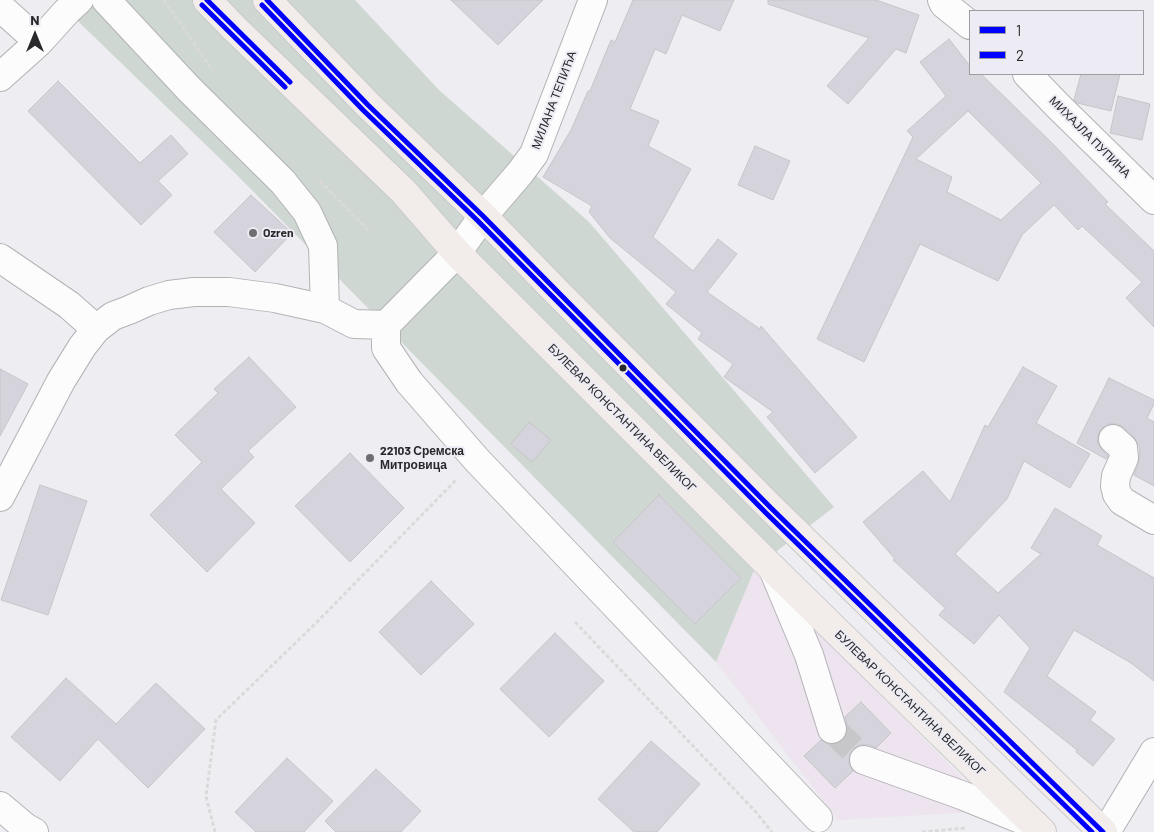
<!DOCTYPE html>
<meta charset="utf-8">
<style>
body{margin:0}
#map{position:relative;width:1154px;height:832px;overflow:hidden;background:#eeedf1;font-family:Barlow,sans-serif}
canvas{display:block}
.legend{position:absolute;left:969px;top:10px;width:175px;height:65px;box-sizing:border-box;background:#edebf3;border:1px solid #9f9da3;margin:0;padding:6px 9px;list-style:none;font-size:15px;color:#29292b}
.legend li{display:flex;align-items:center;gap:10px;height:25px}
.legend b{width:25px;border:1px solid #9f9da3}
.north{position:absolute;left:10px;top:10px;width:50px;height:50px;-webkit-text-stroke:4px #edebf3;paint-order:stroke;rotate:0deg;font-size:14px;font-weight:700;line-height:20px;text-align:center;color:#29292b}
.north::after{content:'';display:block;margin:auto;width:18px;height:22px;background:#29292b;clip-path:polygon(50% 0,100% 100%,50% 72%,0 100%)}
</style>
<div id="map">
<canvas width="1154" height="832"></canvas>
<ul class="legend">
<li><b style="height:6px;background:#00f"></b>1</li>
<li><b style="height:6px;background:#00f"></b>2</li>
</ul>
<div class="north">N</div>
</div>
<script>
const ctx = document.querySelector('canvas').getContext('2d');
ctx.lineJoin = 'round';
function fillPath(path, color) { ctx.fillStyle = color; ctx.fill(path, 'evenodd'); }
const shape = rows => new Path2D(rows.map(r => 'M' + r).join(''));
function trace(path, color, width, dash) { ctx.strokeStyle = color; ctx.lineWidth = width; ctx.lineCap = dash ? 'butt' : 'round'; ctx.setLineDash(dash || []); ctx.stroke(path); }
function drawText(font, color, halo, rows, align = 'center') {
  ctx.font = font + ' Barlow,sans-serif'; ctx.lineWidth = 4; ctx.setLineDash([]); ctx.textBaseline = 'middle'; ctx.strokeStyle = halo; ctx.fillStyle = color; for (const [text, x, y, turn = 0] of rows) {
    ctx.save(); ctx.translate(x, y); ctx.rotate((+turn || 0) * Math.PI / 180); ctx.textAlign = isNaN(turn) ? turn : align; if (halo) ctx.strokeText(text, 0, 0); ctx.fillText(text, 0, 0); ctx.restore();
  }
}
const commercial = shape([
 [755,568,1009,825,977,812,838,820,716,662]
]);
const green = shape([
 [56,0,355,0,439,90,589,222,834,507,755,568,716,662,236,174]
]);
const building = shape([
 [451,0,543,0,498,45,451,0],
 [633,0,734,0,720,31,682,15,666,54,655,49,630,109,659,121,648,146,691,169,653,237,693,271,718,239,737,254,707,292,760,329,761,326,857,437,815,473,767,417,773,412,724,377,733,364,698,339,702,333,666,304,676,292,610,238,589,212,592,206,543,177,571,130,588,91,590,91,611,40,615,42,633,0],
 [768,0,876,0,919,15,906,53,896,49,848,104,827,86,869,38,768,4,768,0],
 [949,39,970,66,970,74,981,74,1054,145,1108,202,1105,204,1154,251,1154,327,1126,298,1142,282,1082,226,1078,230,1054,205,1022,235,998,281,920,244,864,362,817,339,913,137,907,131,946,96,920,62,949,39],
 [968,111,1041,183,1001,220,947,192,952,177,916,159,968,111],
 [1081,74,1120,74,1111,111,1077,103,1074,100,1081,74],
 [58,81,140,163,171,135,188,154,158,181,172,195,141,225,28,111,58,81],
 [1118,96,1150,104,1142,140,1110,133,1118,96],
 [755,146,790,161,773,200,738,185,755,146],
 [251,195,292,233,255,272,214,232,251,195],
 [249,357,296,407,248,451,254,457,221,489,255,523,207,572,150,515,202,462,175,435,218,393,214,389,249,357],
 [1023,367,1057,386,1036,423,1090,454,1070,488,1024,461,1007,499,955,554,998,593,1041,554,1031,548,1055,508,1102,536,1097,545,1154,578,1154,681,1131,663,1074,630,1047,676,1096,712,1090,720,1115,739,1093,766,1076,752,1077,750,1004,692,1030,648,999,615,974,644,939,615,945,608,893,560,895,559,863,522,923,471,950,502,985,425,988,427,1023,367],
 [0,369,28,384,0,436,0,369],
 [1109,378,1154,400,1154,404,1147,418,1154,422,1154,486,1134,475,1138,464,1140,456,1139,446,1133,436,1123,427,1117,424,1109,424,1101,429,1098,435,1098,443,1102,450,1108,456,1106,459,1077,443,1109,378],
 [529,422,551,440,532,462,511,444,529,422],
 [350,453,404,508,350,562,295,506,350,453],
 [40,485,87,501,48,615,1,600,40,485],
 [659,495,741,578,695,624,613,542,659,495],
 [431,581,474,624,421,675,379,632,431,581],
 [555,633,604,681,549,737,500,689,555,633],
 [66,678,116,724,156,683,205,729,148,788,98,739,60,781,11,737,66,678],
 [861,702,891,733,876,748,869,745,862,745,854,748,850,754,849,762,853,771,835,788,804,756,821,740,829,744,837,744,843,740,847,732,847,724,845,717,861,702],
 [651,741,700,784,657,832,634,832,598,799,651,741],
 [287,758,333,801,304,832,256,832,235,812,287,758],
 [376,769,421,811,401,832,336,832,325,821,376,769]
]);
const minorTunnel = shape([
 [832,729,864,760]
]);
const path = shape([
 [164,0,213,71],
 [320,181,370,232],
 [575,622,755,811,772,832],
 [215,832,206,796,216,720,318,621,457,479],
 [922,832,966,828]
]);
const minor = shape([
 [106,0,189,89,283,182,307,212,323,246,325,309],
 [942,0,944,4,970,25],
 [0,7,39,42],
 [1027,74,1059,107,1154,200],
 [0,77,39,42,67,11,79,0],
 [0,258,69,305,96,329],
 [386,325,386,348,409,382,476,459,818,818],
 [1113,439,1123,448,1124,458,1116,476,1115,486,1117,494,1122,501,1154,520],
 [0,497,61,381,82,347,96,329,113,316,129,310,149,301,169,295,194,292,229,292,275,298,325,309,354,324,386,325,457,253,483,216,520,173,534,154,593,0],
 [773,569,809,655,832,729],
 [864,760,964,796,1035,825],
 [0,806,25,827,34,832],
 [1106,832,1154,752]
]);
const major = shape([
 [207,0,233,27,404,192,457,253,773,569,1042,832],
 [267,0,368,105,483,216,549,284,771,508,1103,832]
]);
const bus1 = shape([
 [207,0,290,82],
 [267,0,368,105,483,216,771,508,1103,832]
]);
const bus2 = shape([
 [202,5,285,87],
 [262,5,363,110,478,221,766,513,1092,832]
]);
const markers = [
 [253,233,5,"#6e6e70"],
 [623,368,4.5,"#29292b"],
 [370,458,5,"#6e6e70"]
];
const streetNames = [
 ["МИЛАНА ТЕПИЋА",554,100,-69],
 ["МИХАЈЛА ПУПИНА",1090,137,45],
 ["БУЛЕВАР КОНСТАНТИНА ВЕЛИКОГ",622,418,45],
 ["БУЛЕВАР КОНСТАНТИНА ВЕЛИКОГ",910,703,44]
];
const poiNames = [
 ["Ozren",263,233],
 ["22103 Сремска",380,451],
 ["Митровица",380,465]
];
fillPath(commercial, '#ede4f0');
fillPath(green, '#ced7d1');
fillPath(building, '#d5d4dc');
trace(building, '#c6c5c9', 1);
trace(minorTunnel, '#c7c6c9', 28, [28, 14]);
trace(minor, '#b3b2b5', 30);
trace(major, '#cacacc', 30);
trace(path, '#dadadb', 3, [4, 2.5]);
trace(minor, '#fcfcfd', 28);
trace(major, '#f2edeb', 28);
trace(bus1, '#00f', 5);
trace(bus2, '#00f', 5);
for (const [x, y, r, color] of markers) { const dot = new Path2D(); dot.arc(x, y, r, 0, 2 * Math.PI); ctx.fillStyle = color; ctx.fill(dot); trace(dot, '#edebf3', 2); }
drawText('12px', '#29292b', '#edebf3', streetNames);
drawText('bold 12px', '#29292b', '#edebf3', poiNames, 'left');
</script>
